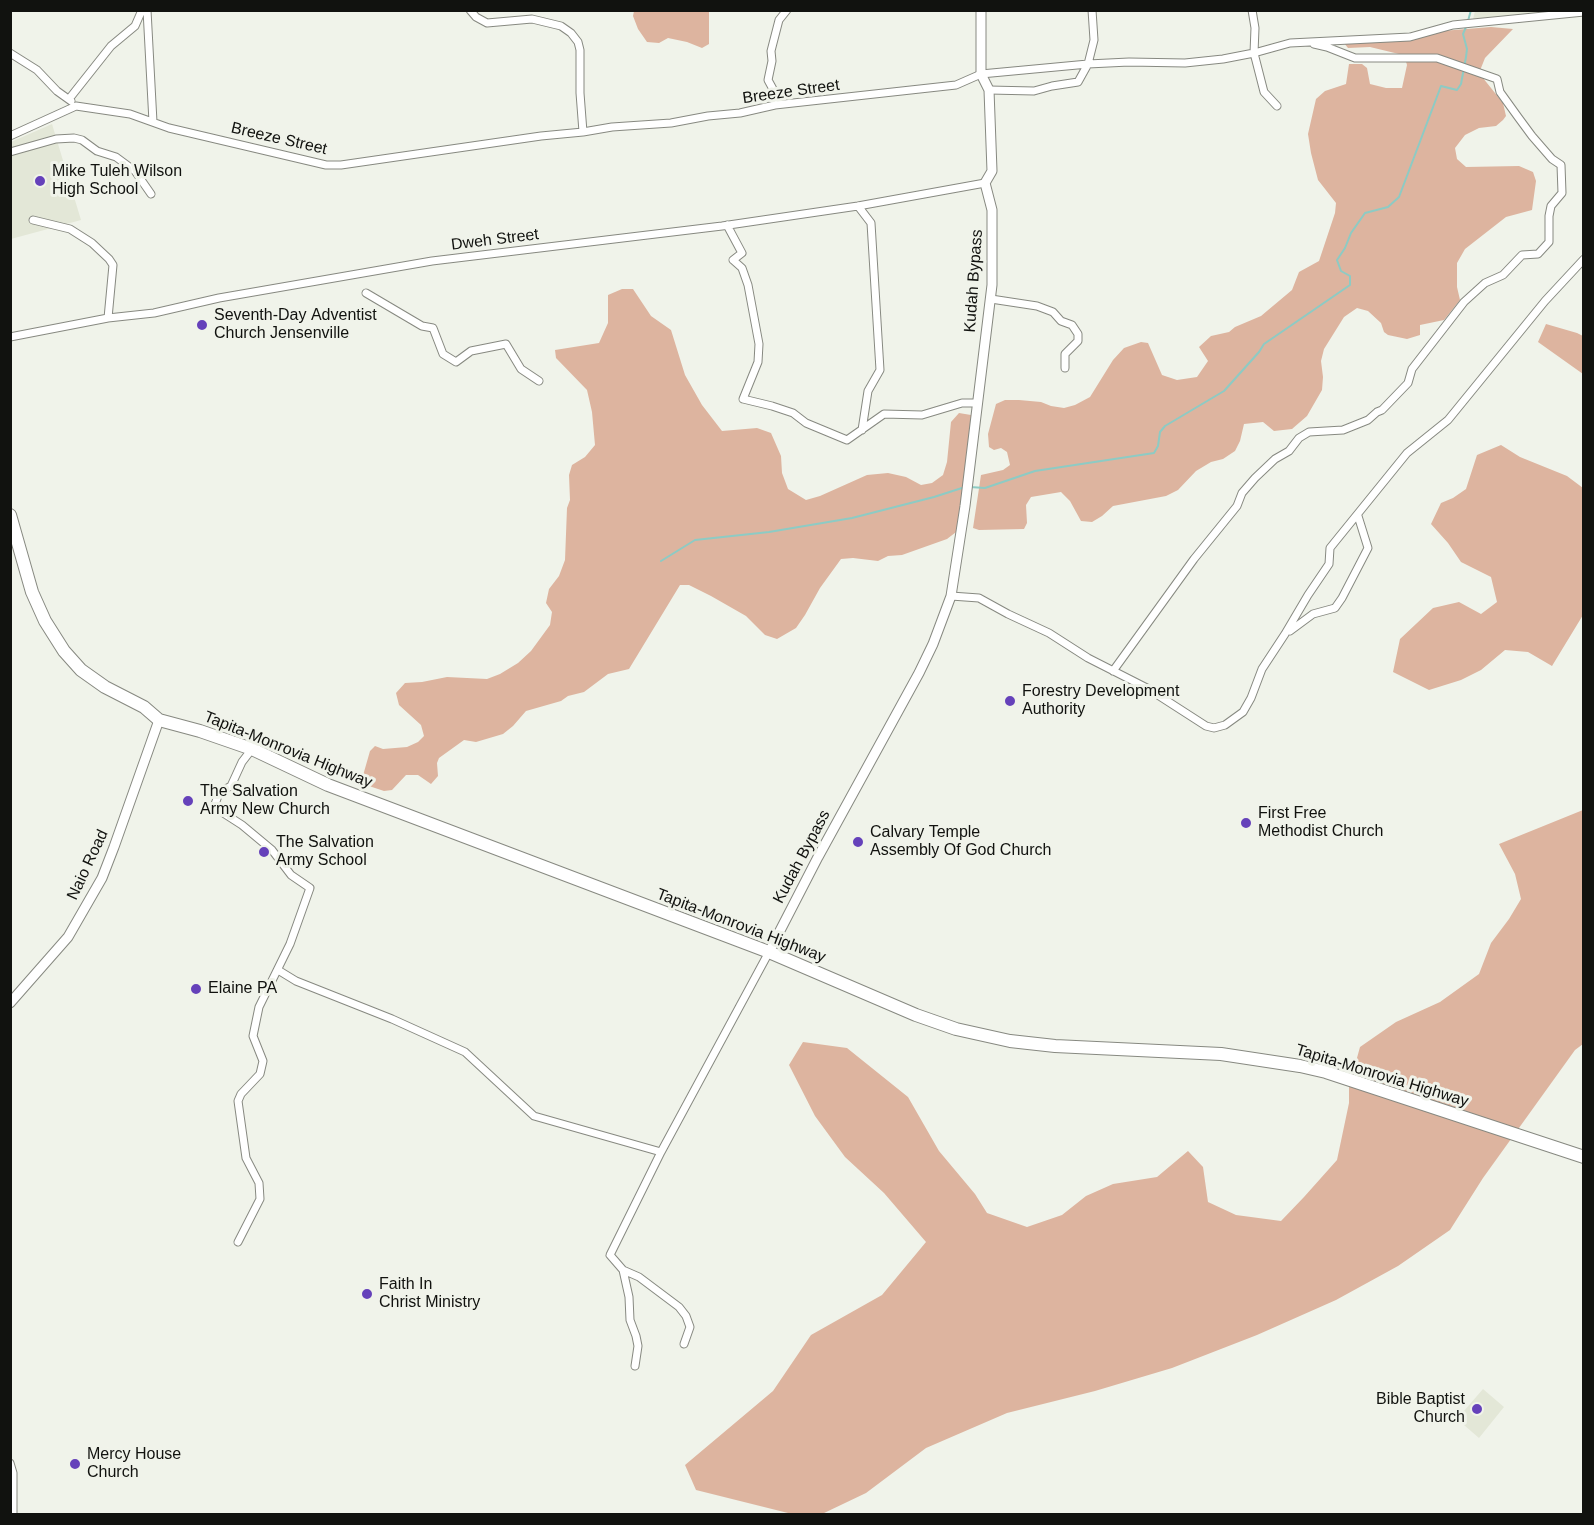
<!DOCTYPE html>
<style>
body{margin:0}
#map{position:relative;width:1594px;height:1525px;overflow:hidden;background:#f0f3ea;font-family:Helvetica,sans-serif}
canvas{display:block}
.frame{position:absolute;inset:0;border:12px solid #11120f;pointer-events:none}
</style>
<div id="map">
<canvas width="1594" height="1525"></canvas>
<div class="frame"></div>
</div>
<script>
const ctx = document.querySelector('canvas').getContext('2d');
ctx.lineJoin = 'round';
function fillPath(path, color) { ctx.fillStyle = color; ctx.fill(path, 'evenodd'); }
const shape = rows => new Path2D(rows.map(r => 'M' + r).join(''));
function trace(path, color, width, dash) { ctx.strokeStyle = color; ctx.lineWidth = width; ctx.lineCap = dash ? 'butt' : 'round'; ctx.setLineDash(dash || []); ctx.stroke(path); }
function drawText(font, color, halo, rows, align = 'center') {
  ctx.font = font + ' Helvetica,sans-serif'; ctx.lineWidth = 6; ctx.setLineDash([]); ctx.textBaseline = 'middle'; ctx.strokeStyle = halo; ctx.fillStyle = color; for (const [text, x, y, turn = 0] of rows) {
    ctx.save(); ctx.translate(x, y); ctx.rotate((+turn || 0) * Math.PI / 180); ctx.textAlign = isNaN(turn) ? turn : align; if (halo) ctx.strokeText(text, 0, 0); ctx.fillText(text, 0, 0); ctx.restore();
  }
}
const built = shape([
 [1475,11,1551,11,1526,15,1473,19],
 [52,124,81,220,11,239,11,142],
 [1483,1389,1504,1407,1479,1438,1457,1419]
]);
const green = shape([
 [634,11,709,11,709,44,702,48,687,42,668,38,659,43,647,42,638,29,633,16],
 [1491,27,1513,29,1485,58,1479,73,1503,103,1506,116,1503,120,1496,126,1479,128,1465,135,1455,148,1457,159,1466,167,1519,166,1533,172,1536,181,1532,210,1506,217,1465,249,1457,263,1457,287,1460,300,1444,320,1420,325,1420,335,1407,339,1388,335,1384,332,1381,323,1368,311,1357,308,1344,317,1324,349,1321,361,1323,377,1322,390,1307,416,1292,429,1274,431,1263,422,1244,424,1240,441,1235,451,1223,459,1211,462,1196,471,1178,490,1166,496,1113,506,1102,516,1092,522,1081,521,1070,501,1061,492,1031,497,1026,505,1027,523,1024,529,979,530,973,528,981,475,1003,470,1010,465,1007,452,1001,448,994,450,989,447,988,434,996,404,1005,400,1019,400,1041,402,1051,406,1064,408,1075,405,1090,397,1113,360,1124,348,1141,342,1148,343,1162,375,1177,380,1197,377,1208,361,1199,347,1211,336,1229,332,1235,327,1261,316,1292,290,1299,272,1319,261,1335,213,1336,203,1318,180,1311,153,1308,134,1316,99,1325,91,1346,84,1349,64,1362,64,1367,68,1370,84,1386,88,1402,88,1407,65,1405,58,1399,54,1370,47,1348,48,1344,43,1412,39,1442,31],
 [622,289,633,289,651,316,671,330,685,375,702,405,722,431,757,428,771,433,781,456,782,473,788,489,806,500,820,496,867,475,888,473,906,477,921,485,932,483,943,475,947,462,951,422,959,413,971,415,974,424,960,529,947,539,902,555,888,556,878,561,853,558,841,559,820,588,805,615,796,628,777,639,765,635,746,616,711,596,689,585,680,585,629,669,608,674,584,692,568,696,561,701,526,711,513,726,503,734,476,742,464,740,439,758,437,763,438,776,431,784,418,775,406,775,392,790,384,791,366,785,362,779,370,751,375,746,383,749,407,747,418,742,424,736,421,725,399,705,396,693,405,683,422,682,447,677,487,679,500,674,518,663,531,651,550,625,552,612,546,603,549,589,559,576,565,560,567,508,570,500,569,475,572,465,585,457,595,445,592,412,587,390,556,358,555,350,599,343,608,323,608,295],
 [1546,324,1577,333,1583,336,1583,374,1538,342],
 [1501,445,1520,457,1567,476,1583,488,1583,615,1552,666,1528,652,1505,650,1481,670,1461,680,1429,690,1393,672,1400,639,1433,608,1459,602,1481,614,1497,602,1491,577,1461,562,1448,543,1431,524,1441,503,1453,498,1466,489,1477,455],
 [1583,810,1583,1044,1575,1050,1483,1178,1450,1230,1398,1266,1336,1300,1257,1335,1172,1368,1095,1391,1007,1413,926,1448,866,1493,822,1514,792,1514,696,1490,685,1465,773,1391,811,1335,882,1295,926,1242,884,1193,845,1157,815,1116,789,1065,803,1042,847,1048,908,1097,939,1151,975,1194,987,1213,1027,1227,1062,1215,1086,1196,1113,1184,1157,1177,1188,1151,1203,1167,1208,1202,1236,1215,1281,1221,1304,1197,1337,1160,1349,1103,1349,1087,1360,1047,1396,1022,1440,1002,1479,974,1491,943,1509,919,1521,899,1515,874,1499,844]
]);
const stream = shape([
 [1468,21,1471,10],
 [970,487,985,488,1035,471,1154,453,1158,446,1160,432,1165,426,1224,391,1259,352,1264,344,1350,285,1350,276,1341,271,1337,260,1345,248,1351,233,1365,213,1388,207,1399,197,1441,86,1457,90,1461,84,1466,57,1467,49,1463,34,1466,27],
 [661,561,695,540,769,532,852,518,934,497,965,487]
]);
const minor = shape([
 [147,10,153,122],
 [470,10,476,17,487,23,532,19,561,26,571,33,578,42,580,50,580,93,583,132],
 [1252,10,1255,28,1254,53,1264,92,1277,106],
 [10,53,37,70,57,91,71,101],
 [989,90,1034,91,1052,86,1078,82,1088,64,1094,40,1092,10],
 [69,99,111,46,135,26,142,10],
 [775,105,774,91,768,80,772,61,771,51,779,20,787,10],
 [10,136,76,106,130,114,169,128,326,165,341,165,541,136,583,132,612,127,671,123,708,116,740,113,775,105,956,85,981,74,1088,64,1129,62,1185,63,1223,59,1254,53,1290,43,1410,37,1453,25,1584,12],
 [10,152,56,139,74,138,82,140,97,151,116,157,135,171,151,194],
 [858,206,871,223,880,370,868,391,862,430],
 [33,220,70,229,92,243,109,259,113,265,108,318],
 [727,225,742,253,733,260,742,268,748,285,759,344,758,362,743,399,772,406,793,413,806,423,847,440,884,414,922,415,962,403,976,403],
 [366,293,422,326,433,328,443,354,456,362,471,351,506,344,521,369,539,381],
 [991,299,1037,306,1053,312,1061,321,1072,325,1078,334,1078,341,1065,354,1065,368],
 [10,337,108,318,154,313,219,298,432,261,722,226,858,206,985,183],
 [951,596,979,598,1008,614,1049,633,1088,658,1147,688,1206,726,1214,728,1225,725,1243,712,1251,698,1262,669,1285,634,1308,595,1329,564,1330,548,1407,453,1448,420,1545,301,1584,259],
 [1290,631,1313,614,1335,608,1342,598,1368,548,1358,516],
 [1113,671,1194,559,1237,506,1242,493,1255,478,1275,459,1289,451,1299,438,1309,432,1343,430,1368,420,1377,412,1382,410,1408,383,1412,369,1464,302,1485,283,1503,275,1522,255,1538,254,1549,242,1549,216,1551,206,1562,193,1561,165,1552,159,1532,136,1518,117,1500,92,1497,79,1437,58,1355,58,1327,47,1314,44],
 [278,970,296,981,392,1019,465,1052,534,1116,661,1152],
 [238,1242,260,1199,259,1183,246,1158,238,1101,241,1094,260,1074,263,1061,253,1036,259,1007,290,944,310,888,291,875,272,850,242,825,214,807,219,793,231,786,242,762,252,749],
 [623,1270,629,1297,630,1320,636,1336,638,1346,635,1366],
 [684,1344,690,1327,686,1316,679,1307,639,1277,623,1270,610,1255,661,1152,769,952],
 [10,1463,13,1473,13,1514]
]);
const tertiary = shape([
 [769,952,818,857,919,673,933,644,951,596,965,506,992,285,992,210,985,183,992,171,989,90,981,74,981,10],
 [10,1003,68,937,102,878,114,847,159,720]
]);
const trunk = shape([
 [10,515,32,592,45,621,64,651,81,670,105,687,144,707,159,720,200,731,252,749,328,785,769,952,916,1015,956,1029,1010,1041,1055,1046,1221,1054,1300,1066,1326,1072,1584,1157]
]);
const markers = [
 [40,181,6,"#6541ba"],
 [202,325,6,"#6541ba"],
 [1010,701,6,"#6541ba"],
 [188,801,6,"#6541ba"],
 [1246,823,6,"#6541ba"],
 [858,842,6,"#6541ba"],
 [264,852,6,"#6541ba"],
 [196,989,6,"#6541ba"],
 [367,1294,6,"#6541ba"],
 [1477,1409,6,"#6541ba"],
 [75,1464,6,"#6541ba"]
];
const streetNames = [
 ["Breeze Street",791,92,-8],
 ["Breeze Street",279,139,13],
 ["Dweh Street",495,240,-7],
 ["Kudah Bypass",974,281,-86],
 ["Tapita-Monrovia Highway",288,750,22],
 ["Kudah Bypass",802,857,-62],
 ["Naio Road",88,865,-65],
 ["Tapita-Monrovia Highway",741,926,21],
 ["Tapita-Monrovia Highway",1382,1076,17]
];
const poiNames = [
 ["Mike Tuleh Wilson",52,172],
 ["High School",52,190],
 ["Seventh-Day Adventist",214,316],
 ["Church Jensenville",214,334],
 ["Forestry Development",1022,692],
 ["Authority",1022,710],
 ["The Salvation",200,792],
 ["Army New Church",200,810],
 ["First Free",1258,814],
 ["Methodist Church",1258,832],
 ["Calvary Temple",870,833],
 ["Assembly Of God Church",870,851],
 ["The Salvation",276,843],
 ["Army School",276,861],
 ["Elaine PA",208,989],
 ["Faith In",379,1285],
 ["Christ Ministry",379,1303],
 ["Bible Baptist",1465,1400,"right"],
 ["Church",1465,1418,"right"],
 ["Mercy House",87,1455],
 ["Church",87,1473]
];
fillPath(built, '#e3e7d7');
fillPath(green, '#ddb49f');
trace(stream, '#8dcbc4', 2);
trace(minor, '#878981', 9);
trace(tertiary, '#878981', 11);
trace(trunk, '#878981', 14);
trace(minor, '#fff', 7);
trace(tertiary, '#fff', 9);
trace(trunk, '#fff', 12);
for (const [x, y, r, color] of markers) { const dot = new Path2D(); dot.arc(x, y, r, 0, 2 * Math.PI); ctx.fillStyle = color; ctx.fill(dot); trace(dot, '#f0f3ea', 2); }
drawText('16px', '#11120f', '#f0f3ea', streetNames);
drawText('16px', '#11120f', '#f0f3ea', poiNames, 'left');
</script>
